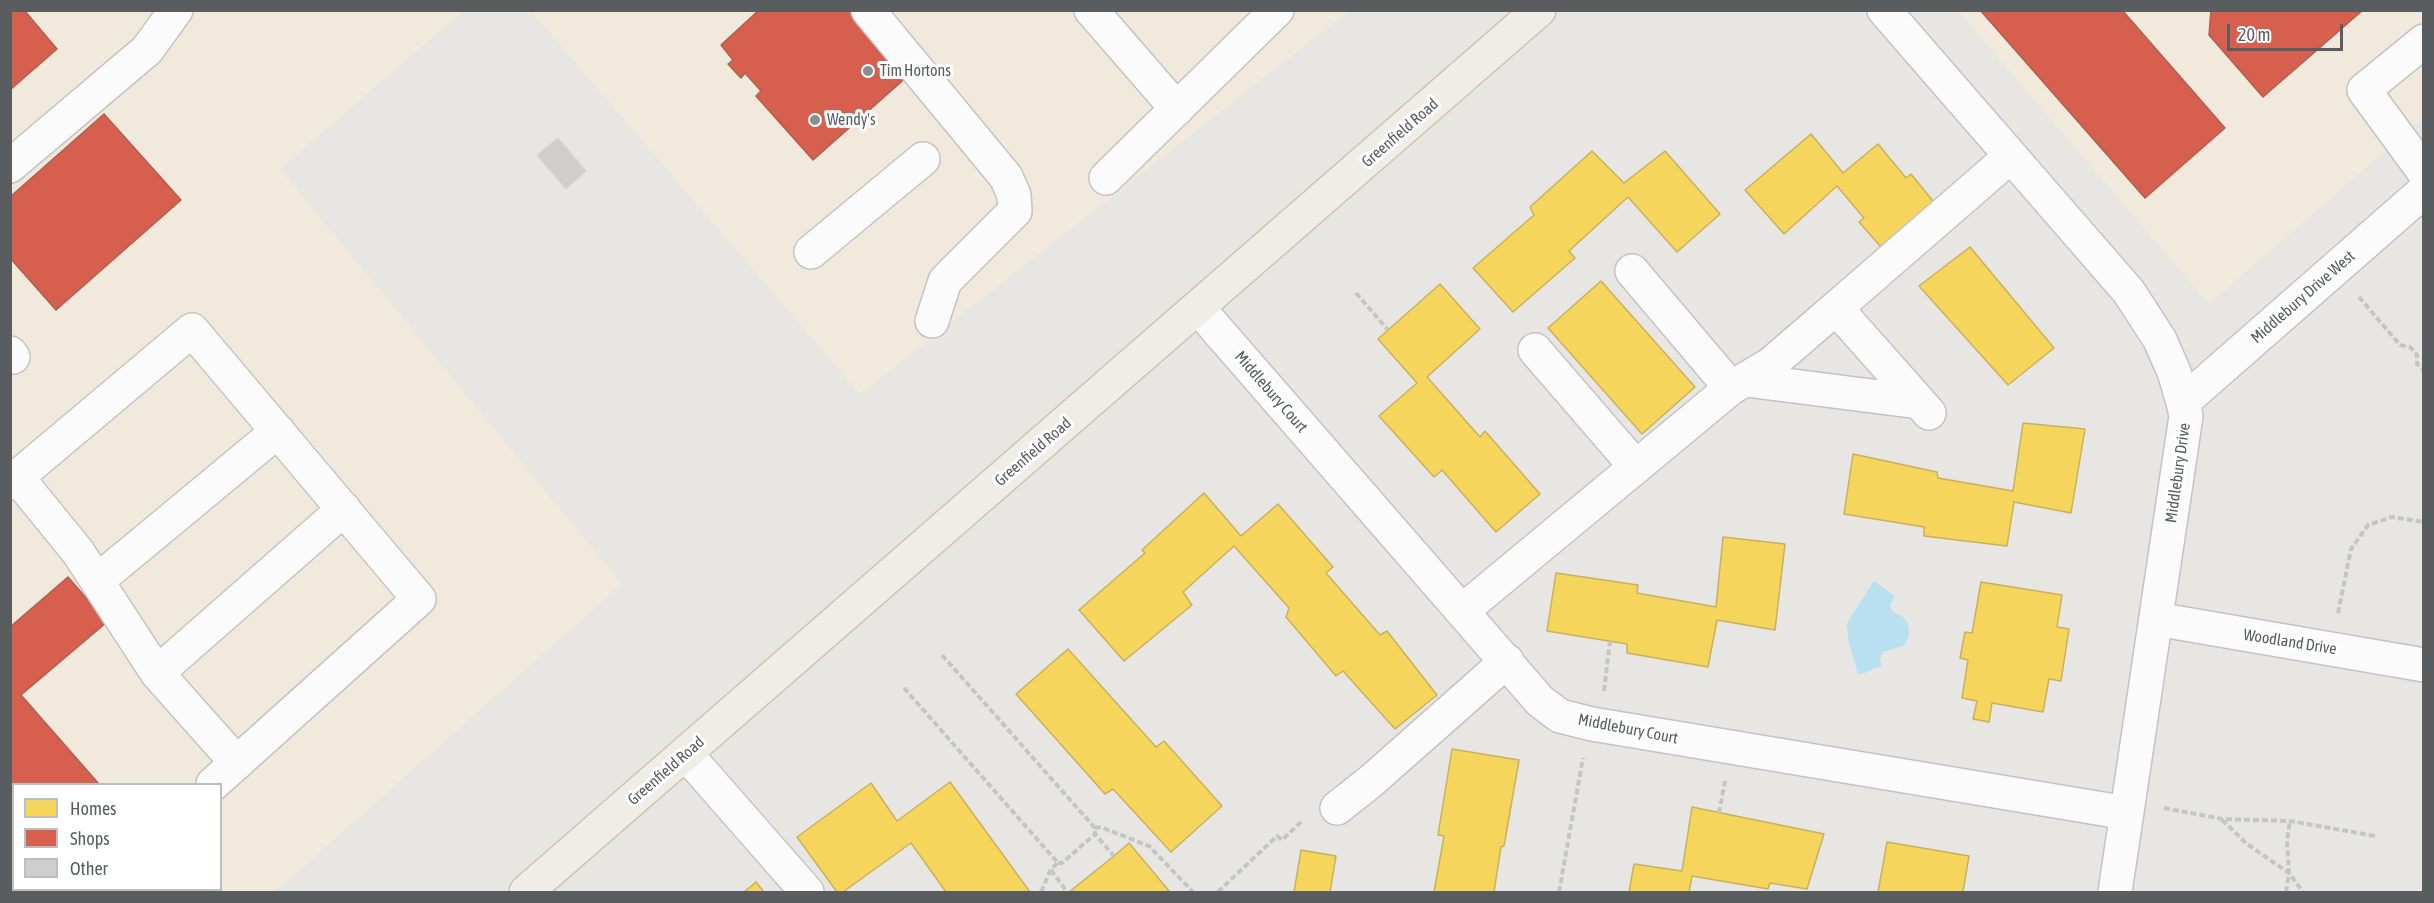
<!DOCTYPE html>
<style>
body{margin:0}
#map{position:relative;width:2434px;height:903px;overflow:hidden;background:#e8e6e2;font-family:"Asap Condensed",sans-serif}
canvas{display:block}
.frame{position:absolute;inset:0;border:12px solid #595d60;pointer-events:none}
.legend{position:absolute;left:12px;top:783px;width:210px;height:108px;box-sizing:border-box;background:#fff;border:2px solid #bdbebf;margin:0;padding:8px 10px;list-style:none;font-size:18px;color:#595d60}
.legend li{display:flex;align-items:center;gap:12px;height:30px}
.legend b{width:30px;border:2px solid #bdbebf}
.scale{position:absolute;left:2227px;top:24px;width:116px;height:27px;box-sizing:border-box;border:3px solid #595d60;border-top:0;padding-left:8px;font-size:18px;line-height:21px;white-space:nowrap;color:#595d60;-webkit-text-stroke:4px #fff;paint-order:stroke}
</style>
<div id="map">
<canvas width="2434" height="903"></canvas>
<div class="frame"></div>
<ul class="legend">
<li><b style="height:16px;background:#f6d55c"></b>Homes</li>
<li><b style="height:16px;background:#d6604d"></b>Shops</li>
<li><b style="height:16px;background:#d0cecc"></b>Other</li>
</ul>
<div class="scale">20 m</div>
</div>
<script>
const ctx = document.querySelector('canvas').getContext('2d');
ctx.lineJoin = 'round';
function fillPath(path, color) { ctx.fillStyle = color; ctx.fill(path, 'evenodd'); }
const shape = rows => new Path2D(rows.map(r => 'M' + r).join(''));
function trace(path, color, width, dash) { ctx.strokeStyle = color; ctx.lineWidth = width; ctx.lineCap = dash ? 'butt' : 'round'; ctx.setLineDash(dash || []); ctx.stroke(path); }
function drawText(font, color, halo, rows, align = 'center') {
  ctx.font = font + ' "Asap Condensed",sans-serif'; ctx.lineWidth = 6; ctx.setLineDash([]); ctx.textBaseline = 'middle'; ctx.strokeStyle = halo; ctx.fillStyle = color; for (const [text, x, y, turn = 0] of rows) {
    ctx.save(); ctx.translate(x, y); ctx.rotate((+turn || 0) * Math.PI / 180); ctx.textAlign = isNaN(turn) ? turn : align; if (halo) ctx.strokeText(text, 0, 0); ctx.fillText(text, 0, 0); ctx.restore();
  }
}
const commercial = shape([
 [10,11,463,11,280,169,622,584,275,892,11,892],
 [14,784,220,784,220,890,14,890],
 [531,11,1349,11,860,394],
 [1958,11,2423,11,2423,118,2209,304]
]);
const water = shape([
 [1874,581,1895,596,1890,605,1893,612,1903,617,1908,623,1909,637,1903,646,1883,652,1880,659,1882,666,1858,675,1848,639,1847,623]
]);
const homes = shape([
 [1811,134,1843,173,1878,144,1906,178,1911,174,1941,211,1888,255,1859,222,1864,218,1837,186,1784,234,1745,190,1811,134],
 [1592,151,1624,183,1665,151,1720,214,1677,252,1628,197,1569,251,1575,258,1513,312,1473,268,1534,215,1530,207,1592,151],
 [1970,247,2054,348,2008,385,1919,286,1970,247],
 [1601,281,1695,387,1642,434,1548,328,1601,281],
 [1440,284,1480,329,1427,377,1480,437,1485,431,1540,494,1496,532,1442,470,1434,477,1379,416,1417,383,1378,339,1440,284],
 [2023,423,2085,429,2071,513,2014,502,2007,546,1924,536,1924,527,1844,514,1853,454,1937,472,1938,478,2013,491,2023,423],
 [1204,493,1241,536,1278,504,1333,567,1326,573,1380,635,1387,631,1437,695,1395,729,1343,671,1336,676,1286,617,1289,608,1234,546,1183,592,1192,605,1124,661,1079,610,1145,553,1142,550,1204,493],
 [1723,537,1785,544,1775,630,1717,620,1708,667,1627,653,1627,644,1547,631,1556,573,1638,585,1637,593,1716,607,1723,537],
 [1981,582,2062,595,2057,627,2069,629,2061,681,2049,679,2043,712,1992,703,1989,722,1973,719,1977,701,1962,698,1968,660,1960,658,1965,632,1972,633,1981,582],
 [1068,649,1156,747,1164,741,1222,806,1171,852,1113,789,1105,794,1016,694,1068,649],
 [1452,749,1519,760,1504,846,1501,847,1494,892,1434,892,1444,836,1438,835,1452,749],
 [950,782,1030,892,946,892,911,843,843,892,837,892,797,837,871,783,897,821,950,782],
 [1692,807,1824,834,1807,889,1770,883,1768,889,1692,876,1689,892,1629,892,1634,864,1682,871,1692,807],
 [1887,842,1969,856,1963,892,1878,892,1887,842],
 [1129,843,1170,892,1069,892,1114,856,1129,843],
 [1301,850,1336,856,1330,892,1294,892,1301,850],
 [756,882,764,892,744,892,756,882]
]);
const shops = shape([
 [10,10,24,10,57,49,10,90,10,10],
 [759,10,852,10,909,75,813,160,756,96,761,91,745,73,741,78,728,64,733,60,721,45,759,10],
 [1980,10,2122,10,2225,128,2145,198,1980,10],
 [2211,10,2363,10,2263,97,2209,35,2211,10],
 [104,114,181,200,56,310,10,258,10,197,104,114],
 [68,577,107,622,21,695,99,784,14,784,14,890,128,890,125,892,10,892,10,627,68,577]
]);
const building = shape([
 [558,138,586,171,566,189,537,155,558,138]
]);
const path = shape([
 [1356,293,1388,330],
 [2359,297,2400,345,2410,347,2417,355,2417,364,2424,371],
 [2338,613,2351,549,2368,525,2392,517,2424,522],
 [942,655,1095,828,1095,834,1114,856],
 [904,688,1058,863,1051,869,1041,892],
 [1604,691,1610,641],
 [2164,808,2222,819,2290,821,2375,836],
 [1719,813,1725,781],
 [2222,820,2247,844,2289,873,2303,892],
 [1095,828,1101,827,1149,846,1193,892],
 [1058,863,1062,863,1095,834],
 [1051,870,1067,892],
 [1218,892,1277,836,1282,840,1302,821],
 [1559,892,1583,758],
 [2286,892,2289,873,2287,841,2290,821]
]);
const minor = shape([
 [868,10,1006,177,1014,195,1015,211,945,281,932,321],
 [1091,10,1177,109],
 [1884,10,2129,292,2160,340,2174,372,2183,402,2186,416,2115,892],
 [2424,41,2364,90,2424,172],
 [10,166,147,50,176,10],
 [1106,178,1277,10],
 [811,252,923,159],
 [1632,271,1731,388],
 [1836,308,2011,156],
 [1199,309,1540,701,1560,716,1592,724,2127,813],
 [1535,350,1636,467],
 [10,353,13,357],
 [1746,380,1919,402],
 [2183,402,2424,191],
 [17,477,78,552,157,673,237,763],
 [10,483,192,330,419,599,213,784],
 [97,581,278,431],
 [1462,611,1731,388,1771,364,1836,308,1929,413],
 [2156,619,2424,665],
 [157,673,344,509],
 [686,754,807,892],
 [1337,808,1370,782,1507,661]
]);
const major = shape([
 [526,892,1539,10]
]);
const markers = [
 [868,71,6,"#8b8d8e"],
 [815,120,6,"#8b8d8e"]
];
const poiNames = [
 ["Tim Hortons",880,71],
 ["Wendy's",827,120]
];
const streetNames = [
 ["Greenfield Road",1400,133,-41],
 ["Middlebury Drive West",2303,297,-41],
 ["Middlebury Court",1271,392,49],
 ["Greenfield Road",1033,452,-41],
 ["Middlebury Drive",2178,473,-82],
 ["Woodland Drive",2290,642,9],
 ["Middlebury Court",1628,729,11],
 ["Greenfield Road",666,771,-41]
];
fillPath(commercial, '#f1e9db');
fillPath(water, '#b9e0f0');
fillPath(homes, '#f6d55c');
trace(homes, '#c7b15d', 1.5);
fillPath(shops, '#d6604d');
trace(shops, '#b05f53', 1.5);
fillPath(building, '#d0cecc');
trace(building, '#d7d5d2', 1.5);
trace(minor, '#c4c3c3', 36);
trace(major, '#cec3b2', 36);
trace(path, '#c2c7c4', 4, [6, 3]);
trace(minor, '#fcfbfb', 33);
trace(major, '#f0ede6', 33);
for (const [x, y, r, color] of markers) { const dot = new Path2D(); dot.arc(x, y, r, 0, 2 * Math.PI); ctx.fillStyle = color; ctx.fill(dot); trace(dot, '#fff', 2); }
drawText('16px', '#595d60', '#fff', poiNames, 'left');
drawText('16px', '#595d60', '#fff', streetNames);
</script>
